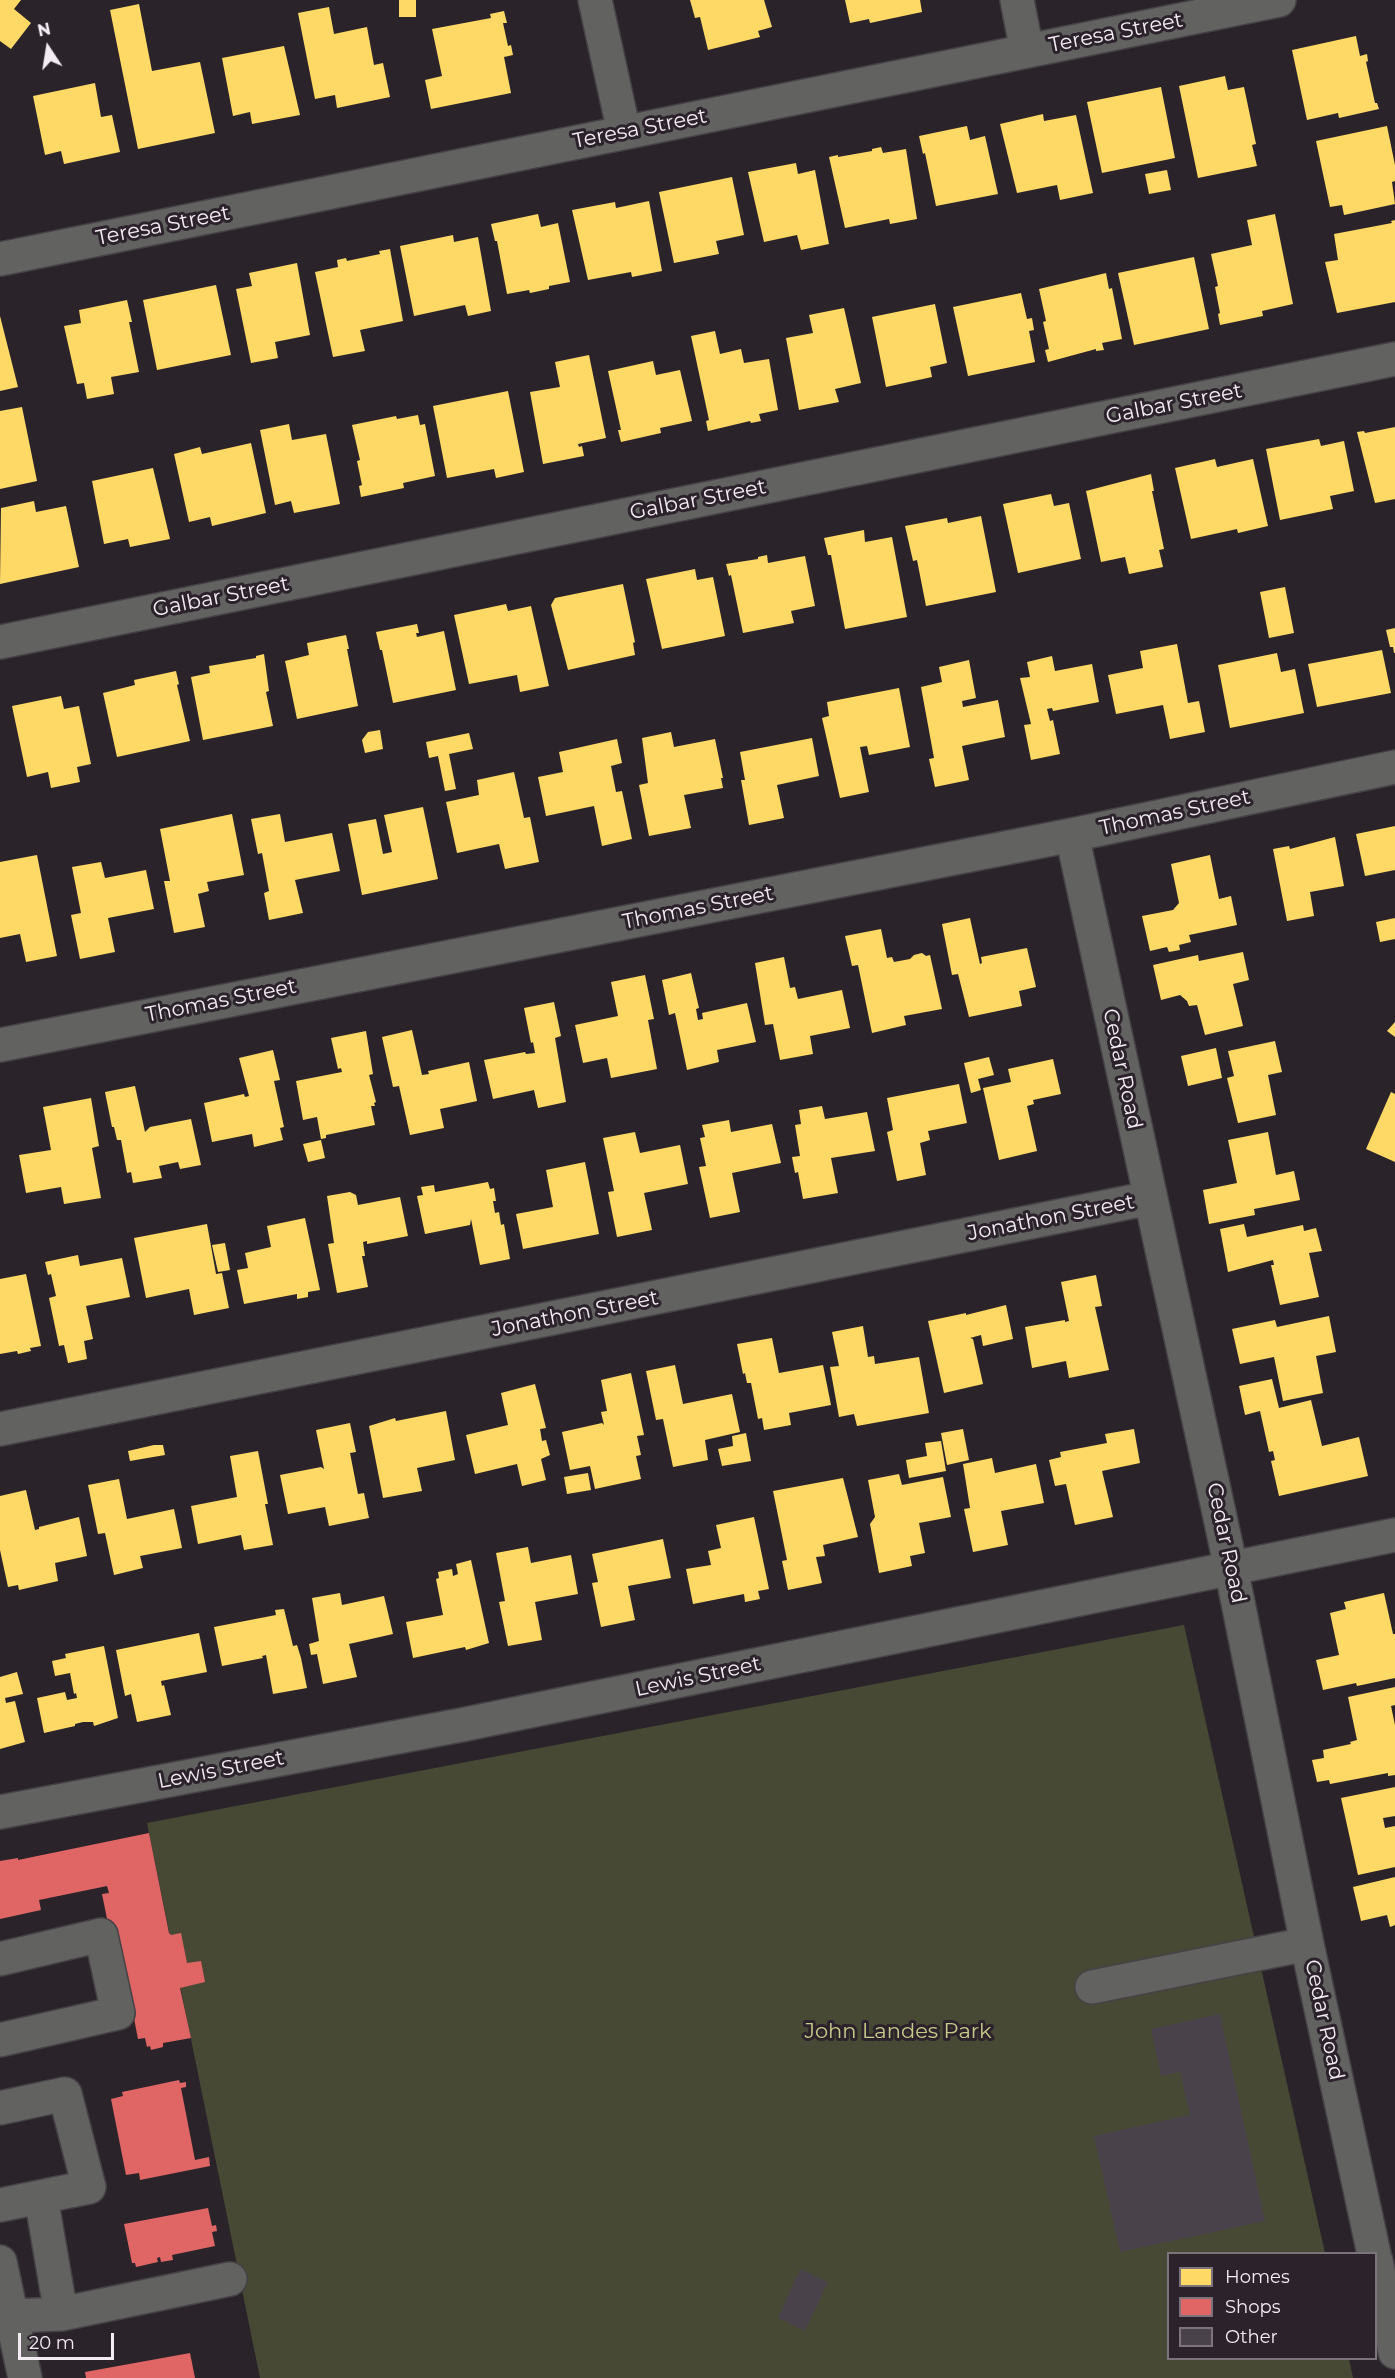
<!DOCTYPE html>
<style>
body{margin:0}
#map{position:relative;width:1395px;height:2378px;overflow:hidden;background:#2a242a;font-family:Montserrat,sans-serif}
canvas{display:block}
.legend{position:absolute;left:1167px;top:2252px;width:210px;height:108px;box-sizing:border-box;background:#2c222c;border:2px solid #7c737c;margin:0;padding:8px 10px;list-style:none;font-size:18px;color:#f3ecf3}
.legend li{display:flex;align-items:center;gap:12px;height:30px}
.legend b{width:30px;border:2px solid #7c737c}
.north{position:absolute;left:18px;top:18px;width:60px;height:60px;-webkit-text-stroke:4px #2c222c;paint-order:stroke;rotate:348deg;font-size:16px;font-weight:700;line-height:24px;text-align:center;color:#f3ecf3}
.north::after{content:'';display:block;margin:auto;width:21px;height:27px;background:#f3ecf3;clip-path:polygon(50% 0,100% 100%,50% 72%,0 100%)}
.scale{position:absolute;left:18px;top:2333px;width:96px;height:27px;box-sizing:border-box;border:3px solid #f3ecf3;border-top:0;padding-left:8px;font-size:18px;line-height:21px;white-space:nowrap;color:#f3ecf3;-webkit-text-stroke:4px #2c222c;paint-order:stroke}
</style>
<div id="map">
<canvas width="1395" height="2378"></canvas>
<ul class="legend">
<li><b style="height:16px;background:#ffd966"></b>Homes</li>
<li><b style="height:16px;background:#e06666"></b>Shops</li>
<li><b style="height:16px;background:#4a424a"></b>Other</li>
</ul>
<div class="north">N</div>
<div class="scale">20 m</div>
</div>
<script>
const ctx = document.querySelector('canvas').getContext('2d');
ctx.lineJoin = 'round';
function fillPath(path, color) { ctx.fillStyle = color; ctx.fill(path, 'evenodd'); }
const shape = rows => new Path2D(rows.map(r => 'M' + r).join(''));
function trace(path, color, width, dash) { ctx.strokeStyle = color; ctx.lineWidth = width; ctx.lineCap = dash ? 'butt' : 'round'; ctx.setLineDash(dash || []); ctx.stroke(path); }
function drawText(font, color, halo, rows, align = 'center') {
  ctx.font = font + ' Montserrat,sans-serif'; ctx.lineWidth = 6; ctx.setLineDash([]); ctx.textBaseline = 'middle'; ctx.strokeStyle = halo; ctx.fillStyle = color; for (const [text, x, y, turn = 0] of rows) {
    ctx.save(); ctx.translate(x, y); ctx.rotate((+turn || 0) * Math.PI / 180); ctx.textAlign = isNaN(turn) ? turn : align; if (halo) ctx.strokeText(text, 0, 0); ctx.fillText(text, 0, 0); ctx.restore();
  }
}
const green = shape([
 [1184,1625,1325,2253,1168,2254,1168,2358,1349,2359,1353,2378,260,2378,147,1823]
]);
const homes = shape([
 [0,0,21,0,14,9,31,23,11,49,0,41],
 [399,0,416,0,416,17,399,17],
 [690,0,764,0,772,27,758,31,760,37,708,50,700,17,695,18],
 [845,0,920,0,922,12,870,23,869,19,850,23],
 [139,4,152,71,200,62,215,133,138,149,110,10],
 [329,7,334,34,367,27,374,65,383,63,390,97,337,108,335,95,315,99,298,13],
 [504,11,507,23,503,23,508,46,511,45,513,55,504,57,511,93,431,109,425,80,442,76,432,29,491,18,490,14],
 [1356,36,1360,56,1367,54,1368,61,1366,62,1375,103,1377,103,1379,109,1339,118,1338,113,1307,120,1292,50],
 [284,46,300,115,252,124,250,112,233,116,222,58],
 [1225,76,1228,90,1244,87,1256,144,1252,145,1257,166,1198,178,1179,86],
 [95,83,101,117,112,115,120,152,64,164,61,151,45,155,33,96],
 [1161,87,1175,158,1102,173,1087,102],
 [1043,114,1044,121,1076,115,1093,193,1060,200,1057,185,1017,193,1000,124],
 [967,126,970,140,985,136,998,194,936,206,925,153,923,154,919,136],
 [1387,126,1395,165,1395,181,1392,182,1395,204,1344,215,1342,205,1330,207,1316,141],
 [881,147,883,153,906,149,917,219,890,224,889,219,845,228,829,157,838,155,838,157,872,151,872,149],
 [796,163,798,174,815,170,829,244,801,250,797,235,764,242,748,172],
 [1167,170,1171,190,1149,194,1145,174],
 [732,177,744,235,716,241,719,254,674,263,659,192],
 [649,201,662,271,632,277,631,272,588,280,572,210,615,202,616,208],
 [538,214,541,227,558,223,570,282,549,286,549,289,530,293,529,290,507,294,497,241,495,241,491,224],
 [1275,214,1293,304,1262,311,1263,316,1220,325,1218,314,1220,313,1215,287,1218,286,1211,254,1252,245,1247,220],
 [1395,220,1395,302,1337,313,1325,262,1338,260,1334,234,1392,223,1391,221],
 [453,235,454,242,478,237,491,311,468,316,465,305,414,316,400,246],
 [390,249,403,321,360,330,365,351,333,357,315,272,338,267,337,260,346,258,347,261,380,254,379,251],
 [1194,257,1209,329,1134,345,1118,273],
 [297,263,310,335,275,342,278,358,251,363,236,289,252,286,249,273],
 [1106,273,1109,289,1112,288,1122,339,1102,343,1104,350,1096,351,1096,349,1048,362,1045,350,1049,349,1043,322,1046,321,1039,289],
 [216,285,231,355,157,370,143,300],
 [1021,293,1027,319,1032,318,1034,330,1029,331,1035,362,968,376,953,307],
 [127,300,132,322,129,322,139,372,111,377,114,394,87,399,84,383,77,384,64,326,81,323,79,310],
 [935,304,947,363,930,367,932,377,886,387,872,317],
 [844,308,861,383,835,389,839,402,799,410,786,338,813,333,809,315],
 [0,316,18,387,0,391],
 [715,331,720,354,741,349,744,363,769,359,778,410,759,414,761,421,751,423,750,421,708,431,706,421,709,420,691,336],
 [589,355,606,438,578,444,579,447,582,446,584,456,543,464,530,392,560,387,555,362],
 [653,361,656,375,680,370,692,421,660,428,661,433,621,442,618,430,621,430,608,371],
 [508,391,524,472,496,478,494,469,447,478,433,406],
 [22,407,37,481,0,489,0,411],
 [418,415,420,425,425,424,435,476,403,483,404,488,361,497,359,486,362,485,357,461,360,460,352,425,396,416,397,419],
 [289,424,292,440,326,434,340,504,294,513,291,501,275,505,260,430],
 [1395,427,1395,499,1375,503,1357,432,1364,431,1365,433],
 [1319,439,1321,446,1344,441,1354,491,1330,496,1333,509,1280,520,1266,449],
 [251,443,266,513,212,526,210,517,189,522,174,454,200,447,202,454],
 [1215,459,1217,467,1253,459,1268,526,1238,533,1237,529,1191,539,1175,468],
 [153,468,170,539,130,547,128,539,104,544,92,481],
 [1151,474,1154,491,1152,491,1164,549,1159,550,1163,567,1129,574,1125,557,1101,562,1086,491],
 [1051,494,1054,506,1069,503,1081,559,1018,573,1003,504],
 [34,501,36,512,66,506,79,567,0,584,1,508],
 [981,516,996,592,926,606,917,560,913,561,905,526,947,518,948,523],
 [864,530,865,542,892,537,907,617,845,629,831,555,828,555,824,538],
 [767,555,768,563,805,556,815,606,791,611,794,623,743,633,731,575,729,576,726,564,758,559,758,557],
 [695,569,697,580,713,577,725,636,662,649,646,579],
 [623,584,635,642,633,643,635,655,568,670,551,605,555,598],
 [1285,587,1294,633,1269,638,1260,592],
 [506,604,508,611,531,606,549,686,520,692,517,675,469,684,454,615],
 [417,624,419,633,416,633,417,637,444,631,456,690,393,703,382,650,380,650,376,632],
 [1395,628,1395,653,1394,653,1393,647,1390,647,1386,630],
 [346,635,349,649,347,649,358,706,297,719,285,661,309,655,307,643],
 [1177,644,1188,703,1199,701,1205,732,1170,739,1163,705,1116,714,1108,675,1143,668,1140,651],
 [1382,650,1391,693,1317,707,1308,664],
 [1277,653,1281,672,1295,669,1304,713,1230,728,1218,665],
 [264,654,269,691,266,692,273,726,203,740,191,677,210,673,209,666,256,658,256,656],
 [1052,656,1055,671,1092,664,1099,702,1053,711,1052,708,1047,709,1050,721,1053,720,1060,754,1031,760,1024,725,1031,724,1020,678,1030,677,1027,662],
 [969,660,976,698,962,701,963,707,998,700,1005,737,962,746,969,780,935,787,929,759,934,758,921,687,942,682,939,667],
 [176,671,179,684,177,685,190,741,117,757,103,693,135,685,134,680],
 [899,688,910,747,869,755,867,746,860,747,869,792,840,798,822,718,829,716,827,702],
 [61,696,64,709,79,706,91,764,77,767,80,782,51,788,48,772,27,777,12,706],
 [380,730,383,749,365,753,362,740,368,732],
 [671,732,674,747,715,739,723,778,721,778,723,788,684,795,691,828,649,836,639,785,648,783,642,738],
 [469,733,473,749,449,754,456,789,445,791,438,756,429,758,426,742],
 [812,738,819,776,777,785,784,818,749,825,741,780,745,780,740,752],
 [617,739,622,763,611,766,616,792,622,791,632,839,602,846,594,806,546,816,538,777,563,772,559,752],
 [514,772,524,818,530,817,539,862,505,869,499,844,457,853,446,802,479,795,477,780],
 [423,807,438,879,362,895,348,824,376,819,383,854,392,852,384,815],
 [232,814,244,875,207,882,209,891,198,894,205,927,174,933,164,881,170,881,160,829],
 [280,814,285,842,332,833,340,871,295,880,303,913,269,920,264,893,269,891,262,853,258,854,251,819],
 [1395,826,1395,870,1365,876,1356,834],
 [1335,837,1344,886,1310,892,1314,916,1287,921,1273,849,1289,846,1290,849],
 [37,855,57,956,26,962,20,934,0,938,0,862],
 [1210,855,1219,899,1231,896,1237,925,1189,935,1191,942,1179,945,1180,950,1169,952,1167,947,1150,951,1142,916,1173,910,1179,903,1171,864],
 [101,862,105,878,146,870,154,909,108,918,115,952,80,959,71,915,81,913,72,867],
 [970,918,980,964,982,963,981,957,1027,948,1036,987,1019,991,1022,1006,969,1017,958,974,952,975,942,924],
 [1395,918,1395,939,1380,942,1376,922],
 [881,929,887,958,892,957,894,962,910,959,914,955,922,953,926,956,930,955,942,1009,904,1016,906,1025,872,1033,858,965,852,966,845,936],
 [1243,952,1249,980,1233,984,1243,1026,1205,1035,1197,1005,1189,1006,1187,1001,1180,995,1161,1000,1153,965,1198,955,1199,961],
 [784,957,790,988,795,987,798,999,842,990,850,1028,810,1036,813,1054,780,1060,773,1024,765,1025,755,963],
 [691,973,699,1008,696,1009,698,1020,703,1019,702,1013,747,1003,756,1042,717,1050,719,1062,687,1070,675,1013,669,1015,662,980],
 [645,975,654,1019,648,1020,657,1069,611,1078,607,1058,583,1063,575,1025,618,1016,611,982],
 [554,1002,561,1036,555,1038,566,1102,538,1108,534,1090,493,1099,484,1060,525,1052,526,1054,535,1053,533,1042,531,1043,524,1008],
 [1395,1022,1395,1037,1387,1031],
 [412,1030,422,1075,429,1074,428,1071,469,1062,477,1101,440,1109,444,1128,410,1135,399,1086,393,1087,382,1037],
 [366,1031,373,1074,369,1075,376,1102,374,1103,375,1106,371,1106,375,1125,326,1135,326,1138,321,1139,317,1117,303,1120,296,1081,342,1072,341,1068,338,1069,331,1038],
 [1275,1041,1282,1072,1268,1075,1276,1115,1238,1123,1227,1078,1234,1076,1228,1051],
 [1216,1048,1222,1078,1188,1086,1181,1056],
 [273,1050,280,1080,274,1081,284,1127,280,1128,283,1140,254,1147,252,1134,212,1142,204,1103,244,1094,245,1097,249,1096,239,1058],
 [989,1057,994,1075,978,1079,981,1090,971,1093,964,1063],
 [1053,1059,1061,1094,1033,1100,1034,1104,1027,1106,1037,1151,999,1160,983,1088,1011,1082,1008,1069],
 [959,1084,967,1123,928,1131,930,1140,920,1143,926,1175,897,1181,887,1132,893,1130,887,1098],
 [135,1086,145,1132,150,1127,191,1119,201,1165,180,1169,178,1162,159,1166,162,1178,133,1183,131,1172,127,1173,121,1140,117,1140,114,1127,112,1127,105,1092],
 [1391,1092,1395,1094,1395,1162,1366,1149],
 [91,1098,99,1146,92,1148,101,1198,64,1204,61,1187,26,1193,19,1155,51,1150,43,1107],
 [822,1106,825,1119,867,1112,875,1151,831,1158,838,1193,803,1199,798,1172,795,1173,792,1157,800,1156,795,1125,801,1124,799,1110],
 [729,1120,731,1132,772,1124,781,1163,732,1173,740,1212,710,1218,699,1167,706,1166,700,1138,705,1137,702,1125],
 [635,1132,640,1153,680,1145,688,1184,644,1193,652,1230,617,1237,608,1192,614,1191,603,1138],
 [1268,1132,1276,1175,1294,1171,1300,1200,1254,1209,1255,1215,1209,1224,1203,1190,1237,1183,1228,1140],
 [321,1140,325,1158,308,1162,303,1144],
 [585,1162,599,1234,523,1249,516,1214,553,1207,546,1170],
 [488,1182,490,1189,494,1188,496,1201,493,1201,495,1213,499,1212,501,1225,504,1224,510,1259,480,1265,471,1219,470,1225,425,1234,417,1196,423,1195,421,1187,434,1185,435,1192],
 [350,1192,356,1195,358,1205,400,1197,408,1236,367,1244,367,1241,363,1242,365,1256,362,1256,368,1287,337,1293,328,1244,334,1243,327,1196],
 [305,1218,320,1290,308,1292,308,1297,297,1299,297,1294,244,1304,237,1270,248,1268,245,1253,271,1247,267,1226],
 [207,1224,216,1274,222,1273,229,1308,194,1315,189,1289,146,1298,134,1238],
 [1244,1224,1247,1237,1303,1225,1304,1231,1316,1228,1322,1251,1309,1253,1319,1297,1280,1305,1271,1265,1274,1265,1273,1260,1228,1272,1220,1229],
 [225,1243,230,1270,218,1272,212,1245],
 [78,1255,80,1266,122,1258,130,1297,86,1306,93,1339,84,1341,87,1359,68,1363,64,1345,59,1346,49,1298,56,1296,51,1274,48,1275,45,1262],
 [26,1274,41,1346,30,1348,31,1351,18,1354,17,1351,0,1354,0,1279],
 [1096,1275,1102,1306,1095,1307,1109,1370,1069,1378,1066,1361,1032,1368,1025,1327,1065,1320,1065,1322,1069,1321,1061,1282],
 [1006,1305,1013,1339,983,1346,981,1335,970,1338,973,1339,983,1384,944,1393,928,1321,966,1313,966,1315],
 [1329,1316,1336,1352,1316,1356,1323,1393,1283,1401,1274,1357,1240,1364,1232,1329,1275,1320,1277,1327],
 [863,1326,868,1357,874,1356,875,1364,919,1357,929,1413,857,1426,854,1414,839,1417,830,1367,839,1366,832,1332],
 [772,1338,779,1373,823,1365,831,1405,789,1413,791,1425,764,1430,762,1418,758,1419,751,1383,747,1383,745,1373,743,1374,737,1344],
 [675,1365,683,1404,732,1394,740,1432,705,1440,708,1460,673,1467,663,1419,656,1420,646,1371],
 [631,1373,644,1435,637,1436,641,1455,636,1456,641,1479,595,1489,590,1466,570,1470,562,1432,602,1423,604,1425,601,1412,607,1411,601,1380],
 [1272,1379,1279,1408,1311,1400,1322,1446,1359,1437,1368,1476,1279,1496,1271,1461,1275,1460,1273,1451,1269,1452,1260,1411,1245,1415,1239,1386],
 [535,1384,546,1428,540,1429,542,1441,546,1440,550,1455,541,1459,546,1480,522,1486,517,1464,475,1474,466,1435,508,1425,501,1393],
 [446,1411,455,1460,417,1468,422,1491,383,1498,369,1426,395,1418,396,1421],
 [350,1423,356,1452,350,1453,358,1494,364,1493,369,1518,329,1526,325,1507,288,1514,280,1475,321,1467,324,1469,316,1430],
 [963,1429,969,1460,947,1465,941,1433],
 [1134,1429,1140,1463,1102,1471,1113,1517,1075,1525,1066,1484,1055,1486,1049,1460,1061,1457,1060,1452,1107,1443,1105,1434],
 [746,1433,751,1461,722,1466,718,1449,733,1446,732,1436],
 [941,1441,946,1471,909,1478,906,1460,927,1456,925,1443],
 [154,1445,163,1445,165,1455,130,1461,128,1451],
 [258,1451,268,1504,265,1504,273,1545,244,1550,241,1535,198,1544,191,1506,237,1497,230,1456],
 [992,1458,995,1473,1036,1464,1044,1503,1001,1511,1008,1545,973,1552,964,1509,970,1508,963,1464],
 [588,1473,591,1490,567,1494,564,1477],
 [899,1474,902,1485,943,1477,951,1517,919,1523,925,1553,910,1556,912,1566,879,1573,870,1524,875,1517,868,1480],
 [843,1478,858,1537,823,1545,825,1556,816,1557,822,1583,788,1590,782,1561,787,1560,773,1491],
 [119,1479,127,1519,174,1509,182,1548,140,1556,143,1568,114,1575,105,1533,98,1534,88,1485],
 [26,1490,35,1530,39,1529,39,1527,79,1517,87,1556,55,1563,58,1581,19,1590,18,1585,8,1587,0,1550,0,1496],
 [754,1517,769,1589,758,1591,760,1599,745,1602,744,1594,693,1604,686,1569,711,1565,708,1551,721,1548,716,1525],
 [663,1539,671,1578,628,1586,635,1620,601,1627,592,1583,598,1582,592,1554],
 [528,1547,531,1563,571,1555,578,1594,535,1602,542,1640,508,1646,499,1602,505,1601,496,1553],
 [471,1560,489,1643,466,1650,465,1647,413,1658,406,1622,443,1615,436,1579,439,1578,438,1572,452,1569,453,1576,458,1574,456,1564],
 [340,1593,342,1605,384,1596,393,1634,349,1644,357,1677,323,1684,317,1654,311,1655,309,1644,319,1641,312,1598],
 [1384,1593,1393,1634,1395,1634,1395,1678,1357,1686,1356,1683,1323,1690,1316,1660,1339,1655,1330,1613,1346,1609,1344,1602],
 [284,1609,293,1646,297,1645,301,1658,307,1688,273,1694,266,1655,262,1656,263,1658,222,1666,214,1627,276,1615,275,1610],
 [199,1633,207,1672,161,1681,162,1686,164,1685,171,1715,137,1722,131,1694,125,1696,116,1650],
 [104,1646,118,1718,94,1726,93,1722,83,1722,75,1724,75,1726,44,1733,37,1698,65,1692,67,1700,77,1698,76,1693,74,1694,70,1673,55,1676,52,1661,66,1658,65,1654],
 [17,1672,23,1694,5,1698,6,1703,15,1701,25,1742,0,1749,0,1677],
 [1395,1687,1395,1705,1391,1706,1395,1725,1395,1775,1388,1776,1388,1773,1330,1784,1329,1780,1317,1782,1312,1760,1324,1758,1323,1750,1351,1744,1350,1742,1357,1740,1348,1697],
 [1395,1787,1395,1816,1383,1818,1385,1828,1395,1826,1395,1867,1358,1875,1341,1798],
 [1395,1877,1395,1925,1390,1927,1387,1915,1361,1921,1353,1887]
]);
const shops = shape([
 [149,1833,169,1933,171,1935,181,1933,187,1963,201,1961,205,1982,180,1988,191,2038,163,2043,163,2047,151,2050,150,2046,147,2047,145,2038,138,2039,125,1972,118,1973,102,1894,109,1893,107,1886,39,1900,41,1910,0,1919,0,1861,18,1858,18,1860],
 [179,2080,180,2083,186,2082,186,2087,181,2088,195,2160,209,2157,210,2166,140,2180,139,2173,126,2175,111,2099,123,2096,122,2092],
 [208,2208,212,2226,216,2225,217,2231,212,2232,215,2246,172,2255,173,2260,161,2262,160,2257,157,2258,158,2262,136,2267,135,2263,132,2263,124,2224],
 [190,2353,195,2378,86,2378,85,2372]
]);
const building = shape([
 [1220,2014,1265,2221,1120,2252,1094,2136,1190,2115,1180,2072,1161,2076,1151,2029],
 [800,2269,828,2282,805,2331,778,2318]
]);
const minor = shape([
 [595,0,624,132],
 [1017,0,1027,51],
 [0,259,1279,0],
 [0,642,1395,359],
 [1072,835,1231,1568,1307,1944,1374,2254],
 [0,1045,1072,835,1395,767],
 [0,1429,1150,1198],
 [0,1812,461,1725,1395,1535],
 [0,1959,101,1935,118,2013,0,2040],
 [1092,1987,1307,1944],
 [0,2108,65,2094,89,2187,0,2205],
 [1376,2261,1395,2352],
 [0,2262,25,2378],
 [61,2314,230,2279],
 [11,2316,61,2314,41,2197]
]);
const streetNames = [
 ["Teresa Street",1116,33,-11],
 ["Teresa Street",640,129,-11],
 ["Teresa Street",163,226,-11],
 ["Galbar Street",1174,404,-11],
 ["Galbar Street",698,500,-11],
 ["Galbar Street",221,597,-11],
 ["Thomas Street",1175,813,-12],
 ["Thomas Street",698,908,-11],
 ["Thomas Street",221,1001,-11],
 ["Cedar Road",1122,1069,78],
 ["Jonathon Street",1051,1218,-11],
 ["Jonathon Street",575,1314,-11],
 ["Cedar Road",1226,1543,78],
 ["Lewis Street",698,1677,-12],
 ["Lewis Street",221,1770,-11],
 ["Cedar Road",1324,2020,78]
];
const parkNames = [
 ["John Landes Park",898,2032]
];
fillPath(green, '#484934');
fillPath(homes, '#ffd966');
fillPath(shops, '#e06666');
fillPath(building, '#4a424a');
trace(minor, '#454145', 36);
trace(minor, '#626261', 33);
drawText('21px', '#f3ecf3', '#2c222c', streetNames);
drawText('21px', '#c6cb88', '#2c222c', parkNames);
</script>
